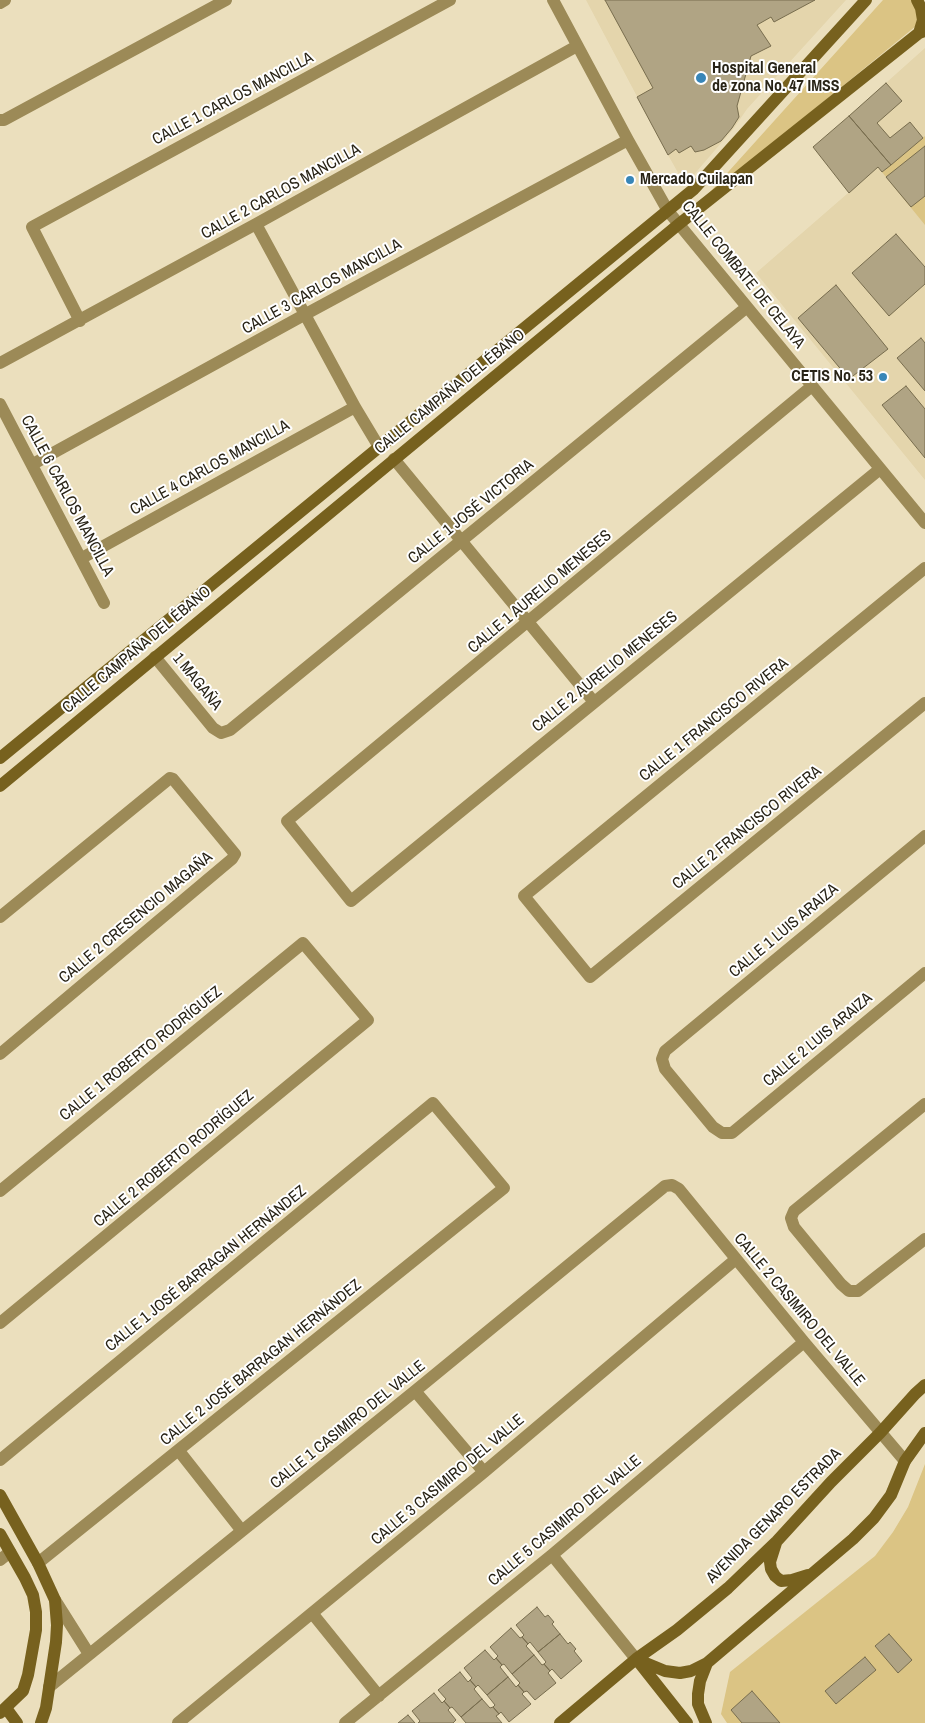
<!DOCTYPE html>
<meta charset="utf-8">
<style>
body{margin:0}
canvas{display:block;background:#ebdfbd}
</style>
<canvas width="925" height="1723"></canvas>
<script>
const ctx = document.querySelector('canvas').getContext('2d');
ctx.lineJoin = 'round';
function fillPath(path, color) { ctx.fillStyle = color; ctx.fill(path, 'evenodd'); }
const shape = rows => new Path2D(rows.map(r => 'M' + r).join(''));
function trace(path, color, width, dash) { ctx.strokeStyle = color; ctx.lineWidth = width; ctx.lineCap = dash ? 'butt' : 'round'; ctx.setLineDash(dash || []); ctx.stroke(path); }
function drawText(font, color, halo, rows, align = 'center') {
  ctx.font = font + ' "Archivo Narrow",sans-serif'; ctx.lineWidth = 4; ctx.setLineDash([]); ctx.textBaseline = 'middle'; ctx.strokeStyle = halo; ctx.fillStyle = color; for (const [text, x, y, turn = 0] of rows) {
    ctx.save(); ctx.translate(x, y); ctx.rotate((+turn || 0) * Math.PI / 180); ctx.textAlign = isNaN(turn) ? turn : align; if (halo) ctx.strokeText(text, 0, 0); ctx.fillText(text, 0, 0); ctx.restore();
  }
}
const built = shape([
 [586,0,846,0,747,109,734,128,685,185,668,155],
 [925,48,925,480,756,273,878,167,890,165,849,116]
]);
const green = shape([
 [883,0,913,0,918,13,916,26,702,201],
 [925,136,925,225,882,172],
 [925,1464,925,1723,727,1723,721,1714,730,1672,875,1556,893,1532,908,1507]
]);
const building = shape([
 [605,0,815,0,774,22,771,17,757,25,771,46,751,56,737,106,739,117,732,128,721,141,704,150,695,152,691,146,679,153,676,149,668,155,637,97,653,88,605,0],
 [886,83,902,101,877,123,890,138,910,122,923,138,891,165,849,116,886,83],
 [849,116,891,165,882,172,878,167,849,193,813,147,849,116],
 [925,146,925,196,911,207,886,177,925,146],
 [896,234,925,267,925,284,889,316,852,273,896,234],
 [836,285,888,349,849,379,798,318,836,285],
 [921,338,925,343,925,391,897,358,921,338],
 [906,386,925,409,925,458,882,405,906,386],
 [537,1607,545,1617,548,1615,554,1622,552,1624,560,1634,538,1652,530,1642,528,1644,522,1637,524,1635,516,1625,537,1607],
 [511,1628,520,1638,522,1637,528,1644,526,1646,534,1655,512,1674,504,1664,502,1665,496,1658,498,1656,490,1647,511,1628],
 [560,1634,568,1644,570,1642,576,1649,574,1651,582,1661,561,1679,552,1669,550,1671,544,1664,546,1662,538,1652,560,1634],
 [889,1634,912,1660,898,1673,875,1646,889,1634],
 [485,1650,494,1660,496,1658,502,1665,500,1667,508,1677,487,1695,478,1685,476,1687,470,1680,472,1678,464,1668,485,1650],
 [534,1655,542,1665,544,1664,550,1671,548,1673,556,1683,535,1700,527,1691,524,1692,518,1685,520,1683,512,1674,534,1655],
 [865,1657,876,1670,836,1704,825,1691,865,1657],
 [460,1672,468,1682,470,1680,476,1687,474,1689,482,1699,461,1717,452,1707,450,1708,444,1701,446,1699,438,1690,460,1672],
 [508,1677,516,1687,518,1685,524,1692,522,1694,531,1704,509,1722,501,1712,499,1714,493,1707,495,1705,487,1695,508,1677],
 [752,1691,780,1723,742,1723,731,1710,752,1691],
 [434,1693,442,1703,444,1701,450,1708,448,1710,456,1720,453,1723,418,1723,420,1721,412,1711,434,1693],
 [482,1699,490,1708,493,1707,499,1714,496,1716,502,1723,466,1723,461,1717,482,1699],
 [408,1715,415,1723,398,1723,408,1715]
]);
const street = shape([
 [553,0,628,140,668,211,925,523],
 [0,3,5,0],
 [0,120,4,120,226,0],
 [256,224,355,407,379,447],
 [80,321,32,227,450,0],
 [0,363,256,224,577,46],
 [812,386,287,821,351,901,880,469],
 [0,404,104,603],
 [394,459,594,702],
 [33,464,304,315,628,140],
 [82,558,355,407],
 [925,568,524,896,590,977,925,703],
 [155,657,213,728,221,733,230,730,747,307],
 [925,836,665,1051,662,1059,665,1069,713,1127,722,1133,732,1133,925,973],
 [0,917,170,778,173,779,235,854,232,859,0,1054],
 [925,1104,794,1211,791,1218,794,1227,841,1284,849,1291,858,1291,925,1239],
 [0,1191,303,943,368,1020,0,1323],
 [415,1391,484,1472],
 [179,1451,242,1531],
 [0,1460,433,1103,504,1188,38,1563],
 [552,1555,636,1659],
 [0,1560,10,1552],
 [55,1600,89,1654],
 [312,1613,379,1696],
 [49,1687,415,1391,665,1186,672,1185,679,1189,804,1342,905,1461],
 [178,1723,484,1472,736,1259],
 [345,1723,552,1555,804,1342]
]);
const secondary = shape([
 [917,0,921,8,923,20,919,33],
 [0,758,694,189,866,0],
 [0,786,679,224,919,33,925,31],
 [0,1495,38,1563,55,1600,57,1625,56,1642,46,1708,41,1723],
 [0,1534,25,1578,33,1595,36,1612,36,1630,28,1675,23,1691,0,1713],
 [776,1543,770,1562,771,1569,775,1576,781,1581,792,1580,808,1575],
 [636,1659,665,1671,680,1673,691,1671,707,1663,853,1539,874,1518,891,1495,905,1461,925,1433],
 [638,1661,687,1723],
 [6,1708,17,1723],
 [560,1723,636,1659,677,1630,728,1588,777,1541,831,1482,880,1433,915,1394,925,1385],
 [706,1723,698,1704,698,1694,700,1681,707,1663]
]);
const markers = [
 [701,78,6,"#3886b8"],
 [630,180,5,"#3886b8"],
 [883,377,5,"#3886b8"]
];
const poiNames = [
 ["Hospital General",712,69],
 ["de zona No. 47 IMSS",712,87],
 ["Mercado Cuilapan",640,180],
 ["CETIS No. 53",873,377,"right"]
];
const streetNames = [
 ["CALLE 1 CARLOS MANCILLA",233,99,-28],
 ["CALLE 2 CARLOS MANCILLA",281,192,-29],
 ["CALLE COMBATE DE CELAYA",743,275,51],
 ["CALLE 3 CARLOS MANCILLA",322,287,-29],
 ["CALLE CAMPAÑA DEL ÉBANO",450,392,-39],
 ["CALLE 4 CARLOS MANCILLA",210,468,-29],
 ["CALLE 6 CARLOS MANCILLA",67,496,62],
 ["CALLE 1 JOSÉ VICTORIA",471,512,-39],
 ["CALLE 1 AURELIO MENESES",540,592,-40],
 ["CALLE CAMPAÑA DEL ÉBANO",137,650,-40],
 ["CALLE 2 AURELIO MENESES",605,672,-39],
 ["1 MAGAÑA",197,682,51],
 ["CALLE 1 FRANCISCO RIVERA",714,720,-39],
 ["CALLE 2 FRANCISCO RIVERA",747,828,-39],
 ["CALLE 2 CRESENCIO MAGAÑA",136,918,-40],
 ["CALLE 1 LUIS ARAIZA",784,931,-40],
 ["CALLE 2 LUIS ARAIZA",818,1040,-40],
 ["CALLE 1 ROBERTO RODRÍGUEZ",141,1054,-39],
 ["CALLE 2 ROBERTO RODRÍGUEZ",174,1159,-40],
 ["CALLE 1 JOSÉ BARRAGAN HERNÁNDEZ",206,1269,-39],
 ["CALLE 2 CASIMIRO DEL VALLE",799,1310,50],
 ["CALLE 2 JOSÉ BARRAGAN HERNÁNDEZ",261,1363,-39],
 ["CALLE 1 CASIMIRO DEL VALLE",348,1425,-39],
 ["CALLE 3 CASIMIRO DEL VALLE",448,1480,-40],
 ["AVENIDA GENARO ESTRADA",774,1516,-45],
 ["CALLE 5 CASIMIRO DEL VALLE",565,1521,-40]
];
fillPath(built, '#e4d5ac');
fillPath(green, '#dbc484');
fillPath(building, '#b0a484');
trace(building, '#786d4e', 1);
trace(street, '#9c8a57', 12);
trace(secondary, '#77611e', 12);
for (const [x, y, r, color] of markers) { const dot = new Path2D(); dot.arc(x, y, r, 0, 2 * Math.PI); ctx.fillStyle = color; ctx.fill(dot); trace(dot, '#fff', 2); }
drawText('bold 16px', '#282316', '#fff', poiNames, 'left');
drawText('16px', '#282316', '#fff', streetNames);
</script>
